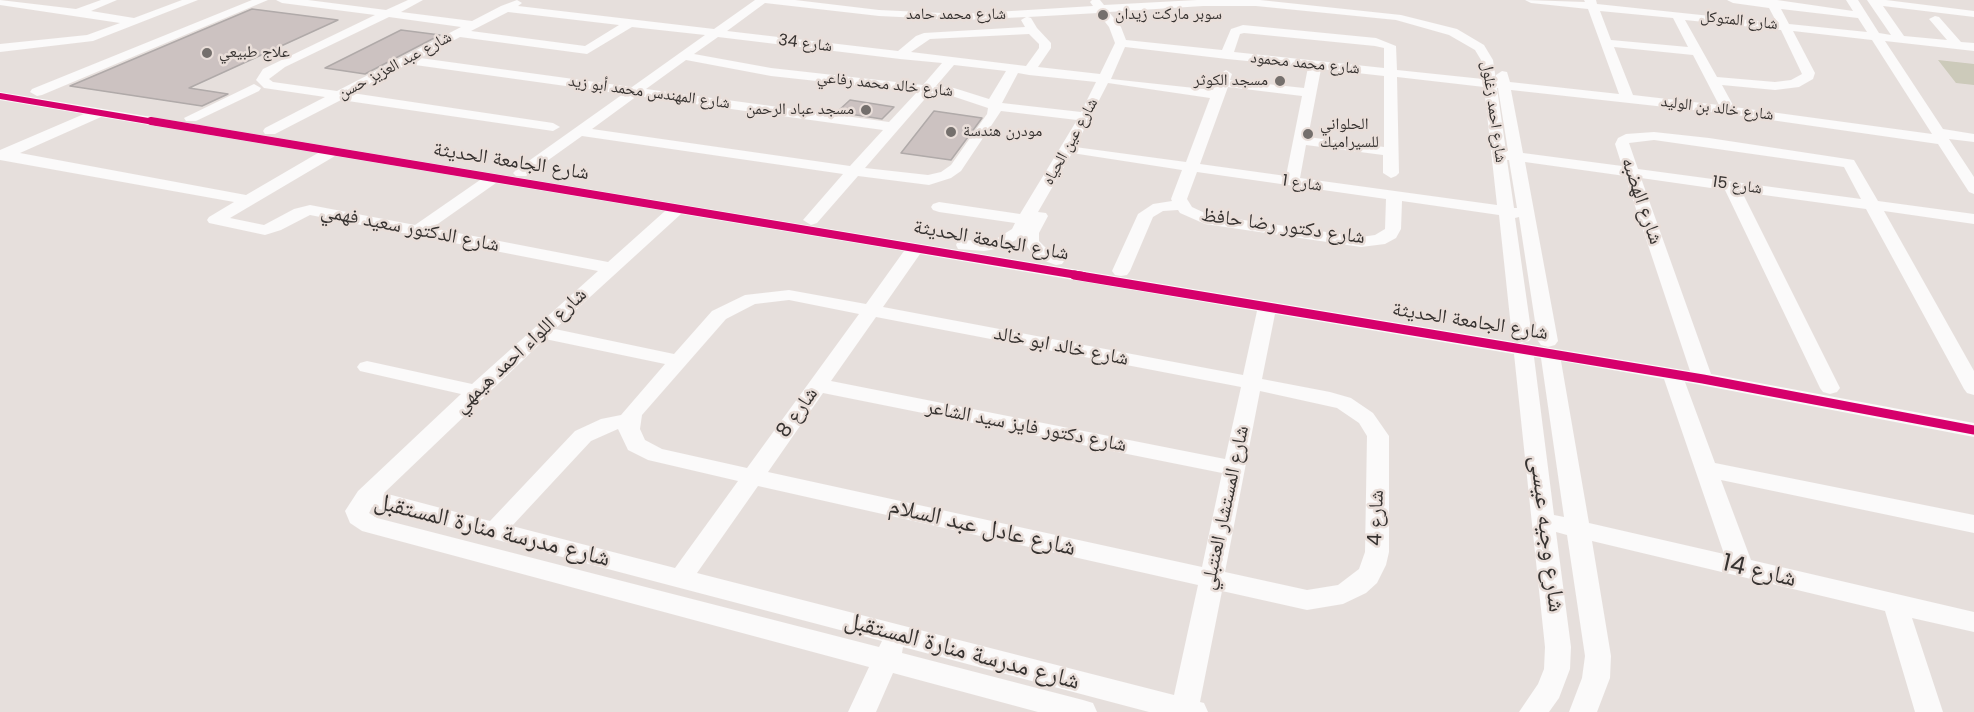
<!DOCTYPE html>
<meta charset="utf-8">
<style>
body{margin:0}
canvas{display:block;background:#e6dfdc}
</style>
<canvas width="1974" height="712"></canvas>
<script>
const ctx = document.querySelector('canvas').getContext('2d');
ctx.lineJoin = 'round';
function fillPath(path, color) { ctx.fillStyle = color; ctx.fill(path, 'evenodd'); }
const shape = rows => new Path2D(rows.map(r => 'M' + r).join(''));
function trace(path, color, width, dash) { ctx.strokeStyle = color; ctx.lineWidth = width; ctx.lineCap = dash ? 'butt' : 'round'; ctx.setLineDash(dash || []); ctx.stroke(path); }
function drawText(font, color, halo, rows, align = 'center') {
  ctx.font = font + ' Poppins,"Noto Naskh Arabic",sans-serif'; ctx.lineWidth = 5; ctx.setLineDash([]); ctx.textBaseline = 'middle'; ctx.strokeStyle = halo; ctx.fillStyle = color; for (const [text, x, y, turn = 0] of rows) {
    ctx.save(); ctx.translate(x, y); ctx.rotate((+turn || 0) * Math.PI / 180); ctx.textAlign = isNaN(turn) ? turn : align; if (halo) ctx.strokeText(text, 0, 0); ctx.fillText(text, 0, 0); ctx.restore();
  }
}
const green = shape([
 [1938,60,1974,64,1974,85,1956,83]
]);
const building = shape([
 [252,9,338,20,189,88,228,94,202,106,70,86,252,9],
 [401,30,440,35,365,74,325,68,401,30],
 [850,100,894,107,882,119,837,112,850,100],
 [934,111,982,118,951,160,901,153,934,111]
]);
const minor = shape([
 [0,0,76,9,101,0,117,0,91,11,134,18,182,0,198,0,93,41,0,52,0,44,87,35,120,23,0,5,0,0],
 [252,0,268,0,42,95,37,96,30,92,32,89,252,0],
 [276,0,308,0,386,10,408,0,423,0,401,12,472,21,501,6,517,0,522,3,518,6,714,29,755,0,795,0,879,10,963,14,1093,6,1090,2,1092,0,1100,0,1104,5,1197,0,1260,0,1401,15,1457,29,1484,45,1493,60,1496,80,1496,75,1502,71,1507,72,1510,82,1619,94,1588,9,1531,3,1525,0,1585,2,1584,0,1596,0,1597,4,1777,23,1769,8,1733,3,1727,0,1777,0,1853,11,1846,0,1858,0,1879,33,1891,35,1867,0,1886,0,1974,11,1974,17,1883,6,1904,36,1947,40,1929,19,1935,16,1939,17,1961,42,1974,43,1974,51,1885,41,1943,129,1974,134,1974,142,1949,139,1974,177,1974,194,1969,192,1938,144,1729,114,1511,90,1523,153,1622,166,1615,144,1618,138,1626,134,1654,132,1709,138,1854,160,1878,201,1974,214,1974,224,1884,211,1974,371,1974,395,1967,393,1964,389,1866,209,1742,192,1840,388,1837,392,1830,394,1823,392,1820,388,1725,190,1641,178,1711,374,1974,423,1974,437,1685,382,1715,463,1974,515,1974,533,1721,480,1751,560,1974,612,1974,632,1912,618,1943,712,1915,712,1885,611,1592,541,1611,656,1610,678,1597,712,1569,712,1582,678,1585,656,1567,535,1556,532,1571,647,1570,669,1559,698,1549,712,1519,712,1538,684,1544,669,1545,647,1514,354,1275,314,1262,379,1330,392,1351,398,1373,413,1389,436,1389,552,1386,565,1377,583,1366,593,1343,604,1307,610,1222,591,1200,702,1204,703,1208,712,1149,712,903,647,902,653,1083,700,1093,703,1097,712,1038,712,893,673,876,712,848,712,869,667,362,531,350,523,345,511,358,491,461,394,360,371,357,367,360,363,367,361,472,384,598,271,310,215,281,230,265,235,209,223,207,220,209,217,234,202,0,160,0,150,84,114,0,100,0,92,1690,371,1625,176,1525,162,1558,341,1555,345,1548,347,1541,345,1538,341,1519,217,1515,218,1532,337,1529,341,1522,343,1515,341,1512,337,1499,215,1402,201,1401,229,1396,238,1385,244,1361,247,1205,224,1180,213,1178,210,1163,211,1153,217,1130,271,1127,275,1121,276,1115,275,1112,271,1138,214,1153,204,1172,201,1171,199,1182,170,1072,153,1038,212,1046,213,1048,216,1039,233,1039,241,1048,250,1062,256,1065,260,1062,264,1056,265,1036,258,1023,242,1023,236,1001,248,984,251,958,249,956,245,958,241,996,239,1012,229,1015,223,939,212,933,210,931,207,933,204,939,202,1020,214,1077,120,1001,111,961,171,951,178,929,185,858,176,817,223,811,225,803,220,843,174,582,136,526,176,516,176,513,173,516,170,623,94,408,64,352,93,553,123,560,127,553,131,341,100,275,134,265,134,263,131,265,128,325,97,264,88,256,80,263,69,375,15,282,3,276,0],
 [765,3,879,16,963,20,1026,17,1021,20,1025,27,924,33,916,36,898,51,727,31,765,3],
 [1203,6,1256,6,1396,20,1449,35,1475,50,1481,60,1483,79,1397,70,1396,46,1376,38,1243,25,1231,29,1222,50,1126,40,1121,27,1109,12,1203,6],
 [1781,9,1858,18,1867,32,1789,24,1781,9],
 [1600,11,1673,18,1688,47,1611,40,1600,11],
 [508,12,619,25,585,46,471,31,508,12],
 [1098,13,1109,27,1115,43,1100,74,1038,67,1051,48,1051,43,1037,28,1031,18,1028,17,1098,13],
 [389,17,461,27,337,91,273,82,269,79,285,67,389,17],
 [1685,20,1781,30,1802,74,1791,80,1775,82,1717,77,1685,20],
 [632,27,705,35,632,87,420,58,460,37,587,54,632,27],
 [1793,31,1872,40,1932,134,1734,107,1722,85,1775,90,1799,87,1813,79,1815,73,1793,31],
 [1244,33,1375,46,1384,48,1384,68,1234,52,1240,34,1244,33],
 [1029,34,1039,44,1039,48,1026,66,911,52,930,39,1029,34],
 [718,37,900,59,942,63,923,85,771,68,694,54,718,37],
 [1125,47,1227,59,1308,67,1304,88,1230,80,1232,74,1226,70,1220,74,1213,90,1111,79,1125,47],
 [1614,47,1693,55,1719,105,1633,95,1614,47],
 [686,60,771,76,917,92,889,122,646,89,686,60],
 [954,65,1006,71,989,99,954,88,936,86,954,65],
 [1321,69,1384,76,1384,147,1308,137,1321,69],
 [1018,73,1029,75,1096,82,1081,112,1002,103,1018,73],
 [1397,77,1484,87,1497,205,1300,178,1306,145,1383,155,1383,173,1391,178,1396,176,1399,173,1397,77],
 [1108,83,1210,98,1186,162,1075,147,1108,83],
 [1228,87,1302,96,1286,176,1200,164,1228,87],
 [1497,88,1498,88,1508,151,1506,151,1497,88],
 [930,93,952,96,988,108,987,114,951,165,941,172,928,175,865,168,930,93],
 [637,96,883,130,850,166,592,129,637,96],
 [101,117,318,153,246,195,20,153,101,117],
 [1654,140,1844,167,1861,199,1638,169,1629,143,1654,140],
 [335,156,480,180,415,225,310,205,294,209,264,225,230,218,335,156],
 [1507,160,1509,160,1517,208,1514,208,1507,160],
 [1197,172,1386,199,1385,229,1375,235,1361,237,1209,215,1192,207,1187,199,1197,172],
 [496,183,665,211,608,262,432,228,496,183],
 [681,214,904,251,866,304,789,290,745,295,712,311,674,354,555,329,681,214],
 [920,254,1257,311,1243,375,883,307,920,254],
 [789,300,859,314,747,468,662,449,645,440,640,429,642,415,726,319,755,304,789,300],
 [876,317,1241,387,1225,459,831,381,876,317],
 [545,339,665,364,621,415,601,419,575,431,490,521,384,493,545,339],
 [1534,357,1541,358,1564,517,1554,515,1534,357],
 [1561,361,1664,379,1724,554,1589,523,1561,361],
 [1260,391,1337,408,1359,423,1367,436,1365,552,1359,569,1338,585,1307,590,1225,572,1260,391],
 [823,393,1222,473,1202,567,768,472,823,393],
 [618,429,628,450,648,460,738,481,675,568,512,526,591,441,618,429],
 [758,486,1198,585,1174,695,697,573,758,486],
 [372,507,680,588,882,641,879,647,377,518,369,513,372,507],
 [254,84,261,88,259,91,196,121,186,121,184,118,254,84]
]);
const cyclewayFar2 = shape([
 [0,96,160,123]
]);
const cyclewayFar1 = shape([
 [151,121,1083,276]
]);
const cycleway = shape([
 [1074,275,1703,379,1974,430]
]);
const markers = [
 [1103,15,6,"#746f6c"],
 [207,53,6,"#746f6c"],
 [1280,81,6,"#746f6c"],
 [866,110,6,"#746f6c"],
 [951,132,6,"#746f6c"],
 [1308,134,6,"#746f6c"]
];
const farStreetnames = [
 ["شارع محمد حامد",956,15],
 ["شارع المتوكل",1739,21,6],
 ["شارع 34",805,44,7],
 ["شارع محمد محمود",1305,64,6],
 ["شارع عبد العزيز حسن",395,66,-28],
 ["شارع خالد محمد رفاعي",885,85,6],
 ["شارع المهندس محمد أبو زيد",649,93,8],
 ["شارع خالد بن الوليد",1717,109,7],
 ["شارع احمد زغلول",1493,112,82],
 ["شارع عين الحياه",1071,142,-61],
 ["شارع 1",1302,184,8],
 ["شارع 15",1737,186,8]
];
const farPoinames = [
 ["سوبر ماركت زيدان",1115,15],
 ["علاج طبيعي",219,53],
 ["مسجد الكوثر",1268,81,"right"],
 ["مسجد عباد الرحمن",854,110,"right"],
 ["الحلواني",1320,125],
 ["للسيراميك",1320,143],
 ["مودرن هندسة",963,132]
];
const streetNames = [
 ["شارع الجامعة الحديثة",511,162,9],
 ["شارع الهضبه",1641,201,71],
 ["شارع دكتور رضا حافظ",1283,227,8],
 ["شارع الدكتور سعيد فهمي",410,229,11],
 ["شارع الجامعة الحديثة",991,241,10],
 ["شارع الجامعة الحديثة",1470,322,9],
 ["شارع خالد ابو خالد",1061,347,11],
 ["شارع اللواء احمد هيمهي",521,351,-43],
 ["شارع 8",798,413,-55],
 ["شارع دكتور فايز سيد الشاعر",1026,427,11],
 ["شارع المستشار العنتبلي",1226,508,-78],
 ["شارع 4",1377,518,-88]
];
const nearStreetnames = [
 ["شارع عادل عبد السلام",982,528,13],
 ["شارع مدرسة منارة المستقبل",492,531,14],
 ["شارع وجيه عيسى",1546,534,83],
 ["شارع 14",1759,572,13],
 ["شارع مدرسة منارة المستقبل",962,652,15]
];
fillPath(green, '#cccaba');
fillPath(building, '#ccc2c1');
trace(building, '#b0aaa9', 1.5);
fillPath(minor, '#fbfafa');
trace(cyclewayFar2, '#d6006c', 6);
trace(cyclewayFar1, '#d6006c', 8);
trace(cycleway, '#d6006c', 9);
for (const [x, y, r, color] of markers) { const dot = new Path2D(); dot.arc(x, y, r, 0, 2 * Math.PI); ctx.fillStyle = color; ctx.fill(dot); trace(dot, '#e9ded9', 2); }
drawText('16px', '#363230', '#e9ded9', farStreetnames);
drawText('16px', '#363230', '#e9ded9', farPoinames, 'left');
drawText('20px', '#363230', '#e9ded9', streetNames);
drawText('24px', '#363230', '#e9ded9', nearStreetnames);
</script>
